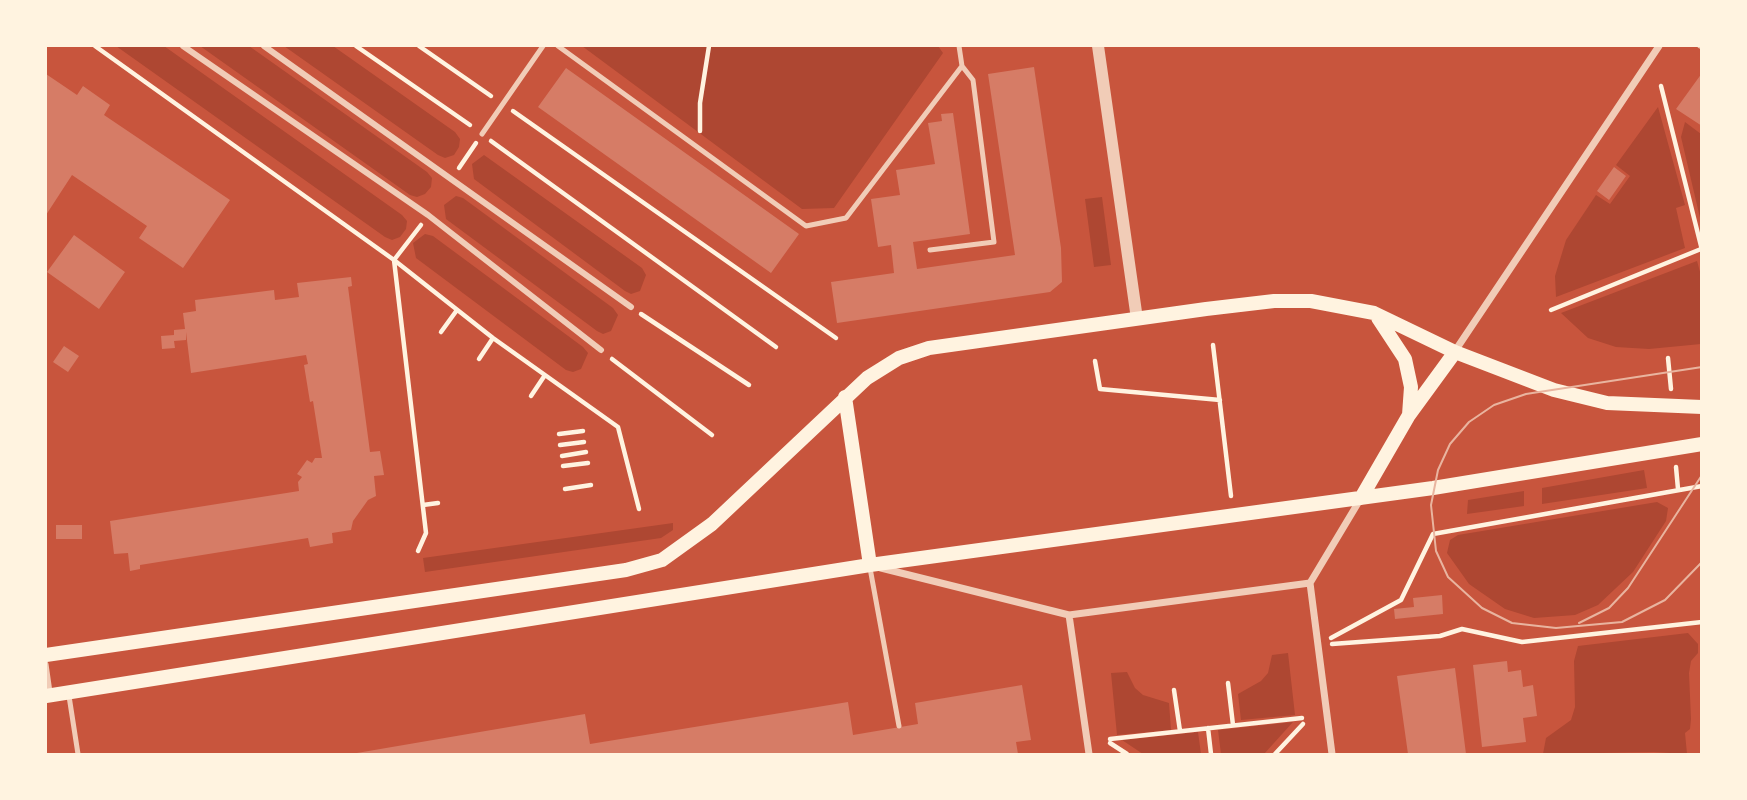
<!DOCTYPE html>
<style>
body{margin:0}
#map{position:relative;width:1747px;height:800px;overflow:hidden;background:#c8553d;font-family:Bitter,serif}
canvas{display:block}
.frame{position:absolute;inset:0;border:47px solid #fff3e0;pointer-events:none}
</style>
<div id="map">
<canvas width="1747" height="800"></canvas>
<div class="frame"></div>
</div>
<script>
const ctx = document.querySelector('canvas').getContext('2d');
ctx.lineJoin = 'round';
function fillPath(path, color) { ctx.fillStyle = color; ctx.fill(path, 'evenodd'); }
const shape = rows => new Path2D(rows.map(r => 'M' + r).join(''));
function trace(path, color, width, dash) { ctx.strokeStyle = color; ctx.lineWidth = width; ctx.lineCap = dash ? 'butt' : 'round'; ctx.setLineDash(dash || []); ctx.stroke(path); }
const green = shape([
 [116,46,164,46,402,215,407,221,406,229,400,237,392,240,385,237],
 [200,46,249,46,427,172,432,178,431,187,425,194,417,197,410,195],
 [284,46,333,46,455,132,460,139,459,147,454,155,445,158,438,155],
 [582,46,938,46,943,53,834,208,802,209],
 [1658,107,1685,205,1676,208,1685,248,1556,297,1555,276,1566,240,1596,195,1610,204,1630,176,1616,165],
 [1685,122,1701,134,1701,222,1681,137],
 [484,155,642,268,646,275,640,291,631,294,625,291,474,179,472,164],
 [456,196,463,198,613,308,618,315,611,331,603,334,597,331,446,219,444,205],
 [1102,197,1111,265,1094,267,1085,199],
 [425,234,433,236,583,347,588,353,581,369,573,372,566,370,416,258,413,243],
 [1697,261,1702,279,1701,344,1649,349,1616,347,1588,338,1561,313],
 [1644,470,1647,488,1542,504,1542,488],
 [1524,491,1524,506,1467,514,1468,500],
 [1657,502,1668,508,1666,521,1633,572,1598,605,1575,615,1534,618,1505,609,1469,584,1447,553,1450,540,1458,535],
 [673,523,673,530,661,538,425,572,423,558],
 [1688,633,1698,644,1698,653,1691,661,1689,673,1691,719,1690,729,1685,733,1687,754,1654,752,1543,754,1546,738,1571,720,1575,707,1574,661,1578,646],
 [1288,653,1295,715,1241,720,1238,694,1261,681,1268,673,1272,655],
 [1127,672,1135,688,1143,695,1169,703,1171,730,1117,735,1111,673],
 [1293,722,1264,754,1221,754,1218,730],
 [1198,732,1201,754,1143,754,1122,740]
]);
const building = shape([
 [1034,67,1061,248,1062,282,1050,292,837,323,831,282,894,273,891,245,878,247,871,199,900,195,896,170,935,164,928,123,942,121,941,114,953,113,970,234,913,242,917,269,1015,255,988,74],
 [566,68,799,234,771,273,538,107],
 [1702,73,1702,126,1676,109],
 [46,74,77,95,83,86,110,105,104,115,230,200,183,268,139,238,147,226,72,175,46,215],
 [1614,167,1626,176,1609,200,1597,191],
 [74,235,125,272,99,309,47,272],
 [351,277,352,286,348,287,370,452,380,451,384,475,374,476,376,496,368,500,353,521,351,530,332,533,333,543,310,547,308,538,140,565,140,569,130,571,128,553,114,554,110,521,299,491,298,482,302,477,297,474,307,460,312,463,315,458,322,458,313,401,310,402,304,365,308,364,306,355,191,373,186,332,186,340,174,341,175,348,162,349,161,336,174,335,174,330,185,329,183,313,196,311,195,300,274,290,275,300,299,297,297,283],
 [64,346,79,356,68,372,53,362],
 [56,525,82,525,82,539,56,539],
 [1442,595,1443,614,1395,619,1394,609,1414,607,1413,598],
 [1507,661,1508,672,1521,670,1523,687,1533,685,1537,716,1523,718,1526,742,1482,747,1473,665],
 [1455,668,1466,754,1408,754,1397,676],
 [1022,685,1031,740,1016,742,1018,754,351,754,585,714,590,744,848,702,853,735,918,724,915,703]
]);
const path = shape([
 [95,46,394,260,493,338,618,427,639,509],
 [356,46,470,125],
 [419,46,491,96],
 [1661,86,1702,250],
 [513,111,836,338],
 [700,131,700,103,709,46],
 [491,141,776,347],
 [459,168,476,143],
 [1551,310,1701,249],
 [641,314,749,385],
 [441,332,457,310],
 [1213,345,1231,496],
 [1668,358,1671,389],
 [479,359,493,338],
 [612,359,712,435],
 [1095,361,1100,389,1220,400],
 [531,396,545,375],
 [559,434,583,431],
 [560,445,584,442],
 [562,456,586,452],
 [563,466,588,463],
 [1676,467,1678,489],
 [565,489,591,485],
 [423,505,438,503],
 [418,551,426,533,394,260,421,225],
 [1331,638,1401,600,1433,534,1702,486],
 [1332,644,1440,636,1462,629,1522,642,1702,622],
 [1228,683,1233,725],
 [1174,690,1180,731],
 [1208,728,1211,754],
 [1110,739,1302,718],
 [1110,743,1127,754],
 [1275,754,1303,724]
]);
const service = shape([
 [558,46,806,226,846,218,962,66,959,46],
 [1700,46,1702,47],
 [482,134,543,46],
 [930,250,994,242,973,80,962,66],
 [870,568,899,726],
 [46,664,50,692],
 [69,696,78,754]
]);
const pedestrian = shape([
 [183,46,428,215,601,350],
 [264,46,631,307]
]);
const minor = shape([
 [1455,351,1659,46],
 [881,568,1069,615,1310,583],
 [1069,615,1089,754],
 [1332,754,1310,583,1361,498]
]);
const tertiary = shape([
 [1098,46,1137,319]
]);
const secondary = shape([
 [845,397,870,565],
 [1409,415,1455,352],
 [1361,498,1409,415,1411,387,1405,359,1378,318],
 [46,655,626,570,662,560,712,524,867,378,899,358,929,348,1206,309,1274,301,1311,301,1374,313,1455,352,1554,390,1607,403,1702,407],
 [46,696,870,565,1433,488,1702,444]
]);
const tram = shape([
 [1702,367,1526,394,1494,405,1469,422,1450,444,1438,470,1431,505,1436,551,1448,577,1482,608,1512,623,1556,628,1622,622,1665,600,1702,562],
 [1579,623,1609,608,1628,588,1702,475]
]);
fillPath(green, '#ae4732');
fillPath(building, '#d67c66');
trace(path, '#fff3e0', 4.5);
trace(service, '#f1ccb7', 5);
trace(pedestrian, '#f1ccb7', 6);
trace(minor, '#f1ccb7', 7);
trace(tertiary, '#f1ccb7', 12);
trace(secondary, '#fff3e0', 14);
trace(tram, '#e9b49f', 2);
</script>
